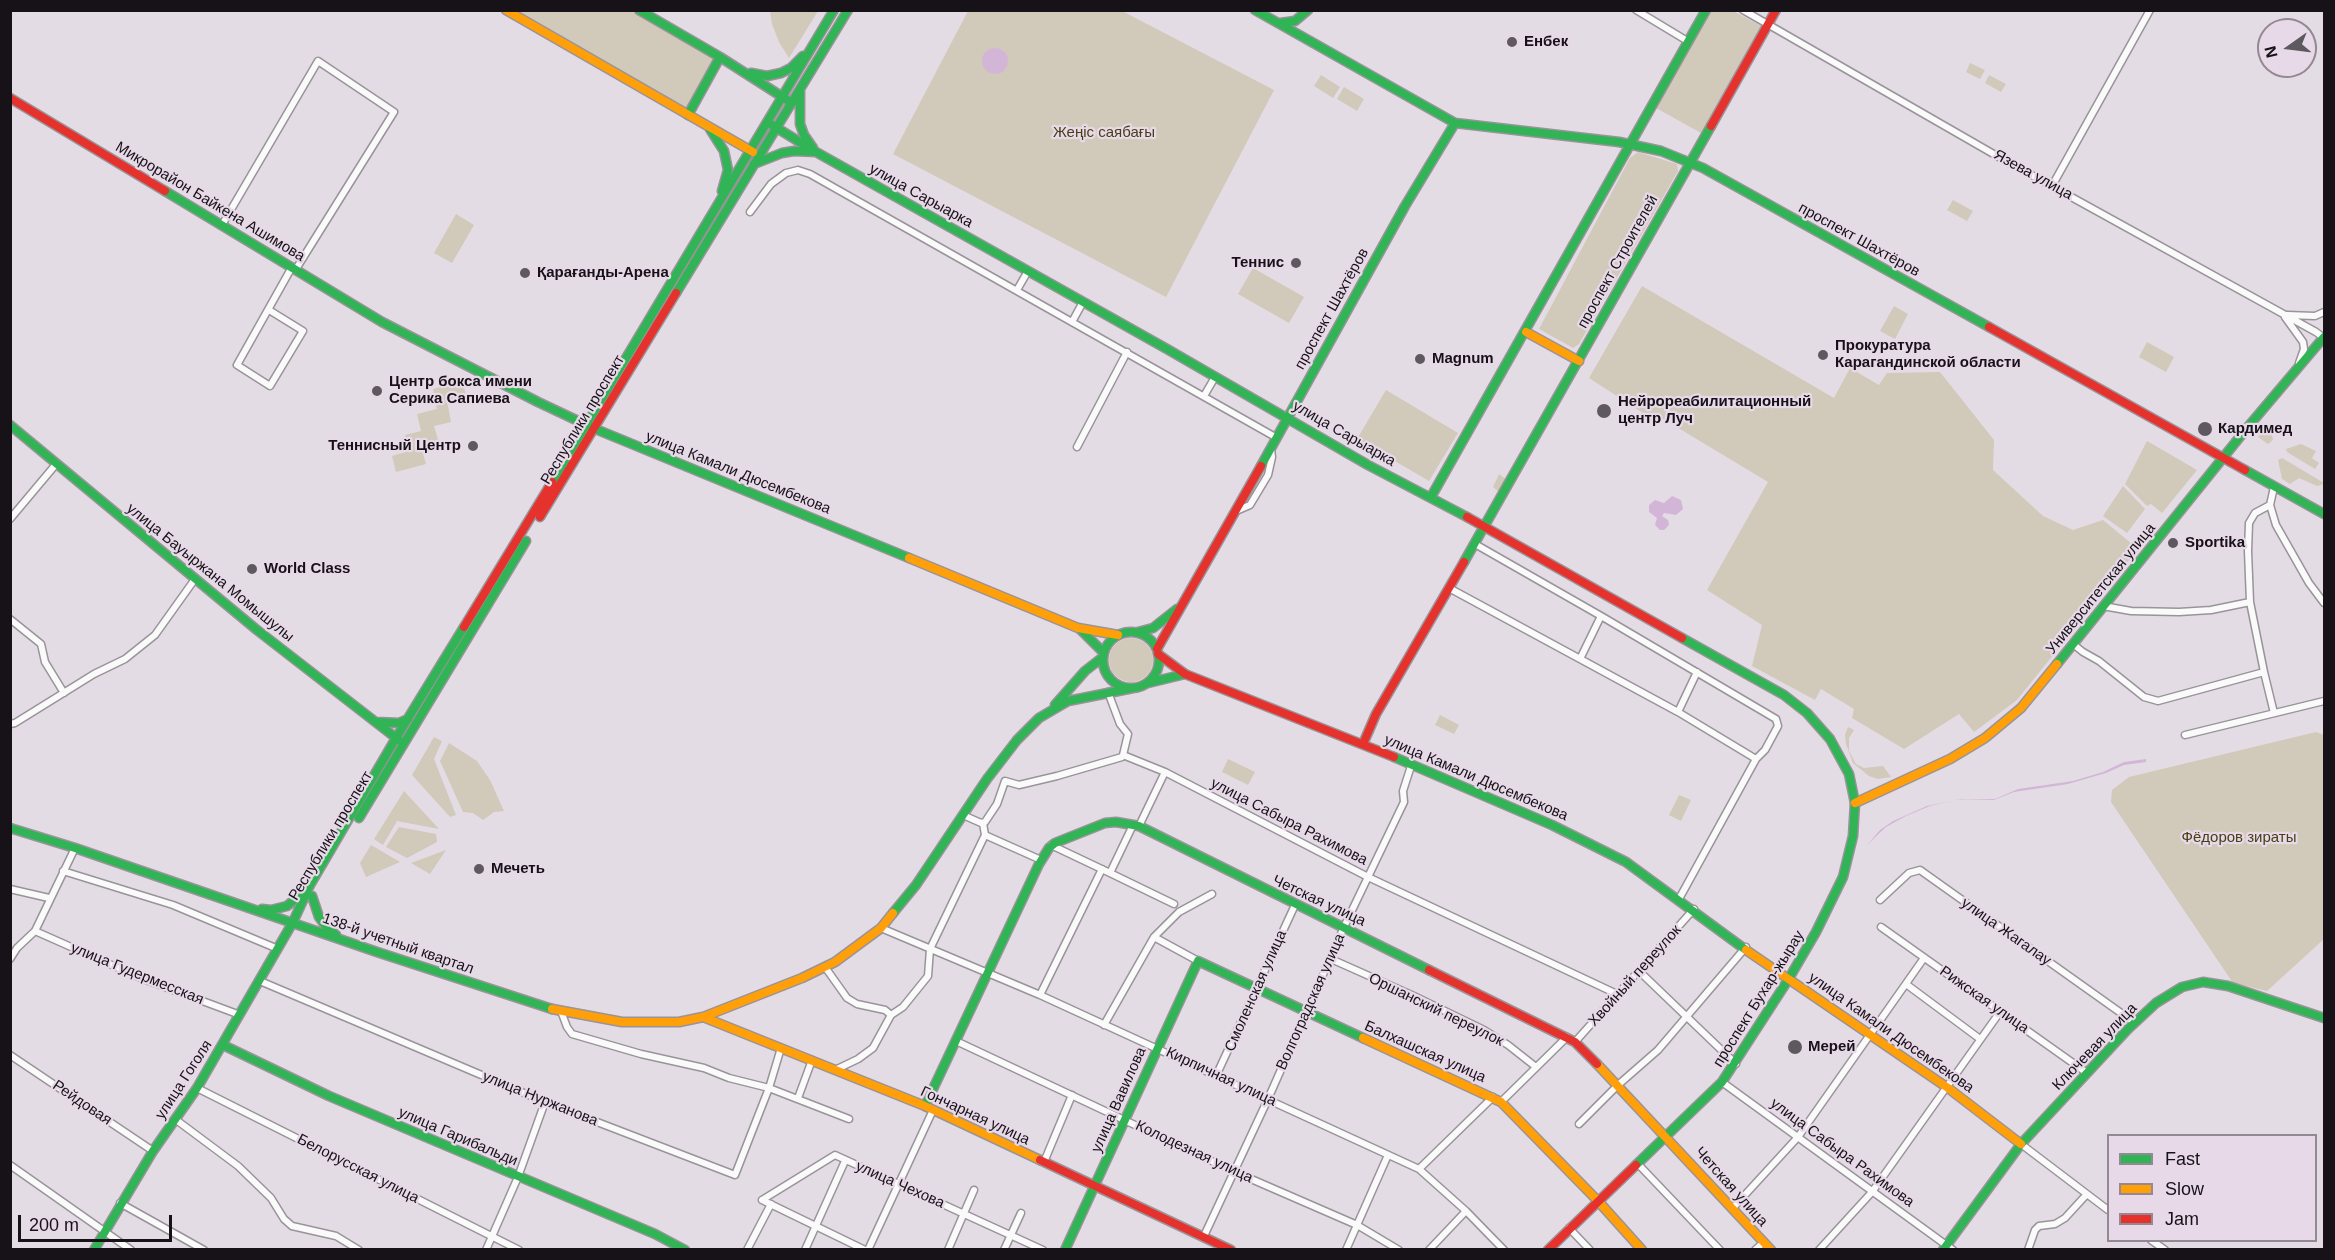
<!DOCTYPE html>
<meta charset="utf-8">
<style>
body{margin:0}
#map{position:relative;width:2335px;height:1260px;overflow:hidden;background:#e4dce4;font-family:Helvetica,sans-serif}
canvas{display:block}
.frame{position:absolute;inset:0;border:12px solid #161217;pointer-events:none}
.legend{position:absolute;left:2107px;top:1134px;width:210px;height:108px;box-sizing:border-box;background:#e7d9e8;border:2px solid #938994;margin:0;padding:8px 10px;list-style:none;font-size:18px;color:#161217}
.legend li{display:flex;align-items:center;gap:12px;height:30px}
.legend b{width:30px;border:2px solid #938994}
.north{position:absolute;left:2257px;top:18px;width:60px;height:60px;box-sizing:border-box;background:#e7d9e8;border:2px solid #938994;border-radius:50%;rotate:256deg;font-size:16px;font-weight:700;line-height:24px;text-align:center;color:#161217}
.north::after{content:'';display:block;margin:auto;width:21px;height:27px;background:#5e595f;clip-path:polygon(50% 0,100% 100%,50% 72%,0 100%)}
.scale{position:absolute;left:18px;top:1215px;width:154px;height:27px;box-sizing:border-box;border:3px solid #161217;border-top:0;padding-left:8px;font-size:18px;line-height:21px;white-space:nowrap;color:#161217;-webkit-text-stroke:4px #e7d9e8;paint-order:stroke}
</style>
<div id="map">
<canvas width="2335" height="1260"></canvas>
<div class="frame"></div>
<ul class="legend">
<li><b style="height:8px;background:#30b455"></b>Fast</li>
<li><b style="height:8px;background:#ff9f0a"></b>Slow</li>
<li><b style="height:8px;background:#e5322d"></b>Jam</li>
</ul>
<div class="north">N</div>
<div class="scale">200 m</div>
</div>
<script>
const ctx = document.querySelector('canvas').getContext('2d');
ctx.lineJoin = 'round';
function fillPath(path, color) { ctx.fillStyle = color; ctx.fill(path, 'evenodd'); }
const shape = rows => new Path2D(rows.map(r => 'M' + r).join(''));
function trace(path, color, width, dash) { ctx.strokeStyle = color; ctx.lineWidth = width; ctx.lineCap = dash ? 'butt' : 'round'; ctx.setLineDash(dash || []); ctx.stroke(path); }
function drawText(font, color, halo, rows, align = 'center') {
  ctx.font = font + ' Helvetica,sans-serif'; ctx.lineWidth = 4.5; ctx.setLineDash([]); ctx.textBaseline = 'middle'; ctx.strokeStyle = halo; ctx.fillStyle = color; for (const [text, x, y, turn = 0] of rows) {
    ctx.save(); ctx.translate(x, y); ctx.rotate((+turn || 0) * Math.PI / 180); ctx.textAlign = isNaN(turn) ? turn : align; if (halo) ctx.strokeText(text, 0, 0); ctx.fillText(text, 0, 0); ctx.restore();
  }
}
const green = shape([
 [519,11,631,11,717,60,688,109],
 [770,11,818,11,789,58,779,42,772,24],
 [968,11,1122,11,1274,90,1166,297,893,154],
 [1711,11,1733,11,1761,26,1701,133,1656,108],
 [1970,63,1985,70,1980,79,1966,72],
 [1321,75,1340,87,1333,98,1314,86],
 [1989,75,2006,84,2001,92,1985,83],
 [1344,87,1364,99,1357,111,1337,99],
 [1638,152,1677,164,1678,171,1579,344,1573,348,1539,329,1630,158],
 [1953,200,1973,211,1967,221,1947,210],
 [456,214,474,225,452,263,434,253],
 [1253,268,1304,297,1289,323,1238,294],
 [1642,286,1834,398,1850,368,1879,385,1887,373,1940,372,1994,440,1993,470,2043,516,2073,530,2103,520,2138,549,2017,700,1974,732,1959,714,1904,749,1852,718,1854,709,1821,689,1815,700,1752,666,1762,625,1707,590,1768,482,1660,417,1657,422,1589,378],
 [1894,306,1908,314,1895,339,1880,331],
 [2147,342,2174,357,2166,372,2139,357],
 [463,381,466,396,447,401,451,422,434,426,439,443,421,447,426,464,396,472,392,456,409,451,405,435,421,431,417,414,437,409,433,389],
 [1386,390,1458,433,1429,481,1357,439],
 [2268,425,2270,426,2273,440,2268,444,2258,437],
 [2147,441,2197,470,2162,513,2151,504,2147,506,2125,484],
 [2301,444,2316,451,2312,458,2319,463,2315,469,2287,452,2286,449],
 [2282,458,2324,483,2324,484,2317,486,2299,478,2290,484,2282,479,2278,460],
 [1499,474,1507,480,1499,492,1493,487],
 [2123,486,2145,509,2127,533,2103,516],
 '1109 660a22 22 0 1 1 44 0a22 22 0 1 1-44 0Z',
 [1440,715,1459,725,1454,734,1435,725],
 [1848,727,1854,730,1849,738,1849,751,1856,764,1864,768,1883,766,1891,777,1878,779,1869,776,1853,763,1846,744,1845,735],
 [2316,732,2324,735,2324,939,2267,991,2233,983,2111,802,2112,790,2129,777],
 [434,737,442,741,434,759,456,815,450,817,412,775],
 [449,743,477,761,490,780,504,811,494,812,483,820,473,813,463,812,440,761],
 [1228,759,1255,772,1248,785,1222,772],
 [404,791,439,829,397,821,383,845,374,839],
 [1679,795,1691,800,1681,821,1669,815],
 [399,827,436,834,437,842,407,858,386,847],
 [371,845,400,862,366,877,360,863],
 [446,850,430,874,411,863]
]);
const water = shape([
 '982 61a13 13 0 1 1 26 0a13 13 0 1 1-26 0Z',
 [1672,496,1681,500,1683,509,1676,515,1664,513,1662,516,1668,520,1669,525,1664,530,1660,530,1655,525,1657,518,1649,512,1649,505,1655,500,1664,503],
 [2146,759,2146,762,2124,765,2106,773,2068,784,2014,792,1994,800,1959,799,1930,806,1906,816,1886,827,1867,845,1880,830,1893,821,1927,806,1960,799,1995,799,2018,789,2073,781,2103,772,2124,762]
]);
const street = shape([
 [1636,10,1689,42],
 [1743,10,1997,156,2316,332,2324,338],
 [2052,186,2150,10],
 [750,212,771,184,786,173,798,170,810,174,1277,438],
 [222,225,318,61,394,112,296,269],
 [1017,290,1028,271],
 [269,310,303,331,270,386,237,365,292,267],
 [2287,315,2315,316,2324,312],
 [2285,317,2303,342,2304,349,2299,363],
 [1072,322,1083,302],
 [1204,396,1215,377],
 [1077,447,1127,352],
 [2274,487,2270,505,2276,525,2309,583,2324,603],
 [1236,511,1250,505,1268,475,1272,457,1271,449],
 [10,519,57,463],
 [1475,544,1601,616,1580,659],
 [1449,588,1678,712,1756,759,1679,899],
 [2103,606,2131,611,2179,612,2211,610,2250,602,2248,551,2249,523,2255,513,2270,505],
 [1601,616,1776,719,1778,726,1765,750,1756,759],
 [10,619,41,644,45,662,64,693],
 [2073,644,2083,652,2099,661,2144,697,2158,701,2264,672,2250,602],
 [2264,672,2274,713],
 [1108,692,1120,724,1128,734,1123,755],
 [1678,712,1697,672],
 [10,724,15,723,94,674,125,659,155,635,195,579],
 [2185,735,2324,701],
 [963,815,981,823,985,822,997,804,1005,781,1019,785,1057,776,1122,757,1123,755,1165,772,1368,877,1619,995],
 [1139,826,1165,772],
 [985,835,1041,860],
 [1051,845,1110,873,1133,825],
 [63,871,173,905,278,949],
 [1110,873,1174,904],
 [10,889,49,898],
 [1880,900,1909,873,1920,870,2135,1023],
 [1881,927,2087,1073],
 [881,928,1040,995,1419,1169,1466,1211,1504,1250],
 [35,931,141,978,240,1015],
 [1154,937,1198,961],
 [10,959,17,948,35,931,75,848],
 [1331,959,1414,996,1484,1030,1508,1045,1536,1067],
 [825,967,847,998,857,1004,885,1010,891,1015,873,1048,858,1059,835,1070],
 [1640,972,1736,1064],
 [260,981,545,1102,735,1175,769,1088,781,1048],
 [1906,984,1980,1039],
 [1040,995,1102,869],
 [561,1011,567,1027,572,1034,641,1054,704,1068,729,1078,769,1088,849,1119],
 [891,1015,903,1007,928,976,930,949,985,835,983,823],
 [1104,1025,1154,937,1179,912,1212,894],
 [956,1041,1235,1172,1357,1225,1399,1250],
 [1575,1042,1694,909],
 [10,1055,153,1151],
 [1216,1076,1295,905],
 [1722,1082,1953,1250],
 [197,1088,519,1250],
 [798,1098,812,1060],
 [1501,1102,1567,1037],
 [175,1119,238,1166,271,1198,284,1219,292,1226,336,1236,359,1250],
 [1579,1124,1618,1085,1658,1050,1746,947],
 [2021,1144,2108,1210],
 [1044,1162,1072,1095],
 [1638,1164,1720,1250],
 [10,1165,131,1250],
 [1419,1169,1493,1097],
 [762,1200,835,1155,1043,1250],
 [762,1200,865,1250],
 [120,1203,204,1250],
 [1732,1209,1798,1137,1924,958],
 [1569,1228,1590,1250],
 [1204,1236,1268,1099,1344,927,1404,802,1403,791,1411,766],
 [2151,1240,2165,1250],
 [486,1250,518,1177,545,1102],
 [747,1250,771,1204],
 [805,1250,845,1161],
 [868,1250,933,1110],
 [948,1250,974,1190],
 [1004,1250,1021,1213],
 [1346,1250,1388,1155],
 [1429,1250,1466,1211],
 [1755,1250,1764,1242],
 [1819,1250,1872,1192,2000,1012],
 [2028,1250,2035,1230,2039,1226,2055,1224,2065,1218,2087,1194]
]);
const fast = shape([
 [639,10,720,57,792,103],
 [1255,10,1455,123,1619,142,1661,151,1703,168,1989,327],
 [1280,23,1295,21,1308,10],
 [751,73,767,76,781,73,791,68,803,56],
 [800,90,800,124,804,135,813,148],
 [688,115,720,57],
 [772,125,816,152,1167,349,1368,465,1467,517],
 [710,129,724,151,728,170,722,191],
 [754,164,782,153,794,151,816,152],
 [165,191,382,322,538,402,593,428,909,558],
 [676,293,848,10],
 [10,425,257,630,400,741],
 [1261,466,1405,206,1455,123],
 [2245,470,2324,514],
 [552,482,834,10],
 [1431,497,1706,10],
 [1464,562,1711,126],
 [1081,630,1104,653],
 [1138,632,1153,628,1177,609],
 '1103 660a28 28 0 1 1 56 0a28 28 0 1 1-56 0Z',
 [2057,664,2247,428,2324,337],
 [1148,683,1185,674],
 [1055,705,1085,671,1103,657],
 [377,722,399,723,408,719],
 [1394,757,1552,825,1626,862,1746,950],
 [359,818,526,541],
 [10,828,75,848,377,952,552,1009],
 [312,896,319,917,328,929,336,935],
 [262,909,271,910,287,906,306,890],
 [893,913,916,885,987,779,1017,740,1039,718,1068,701,1133,688],
 [223,1045,329,1096,655,1234,685,1250],
 [925,1106,1039,864,1049,848,1055,843,1105,823,1116,822,1139,826,1429,970],
 [1636,1165,1722,1082,1788,980,1816,932,1843,877,1853,836,1855,803,1849,774,1830,739,1807,713,1784,695,1682,638],
 [94,1250,153,1151,197,1088,293,922,310,885,396,738,464,627],
 [1065,1250,1198,961,1363,1038],
 [1943,1250,2021,1144,2128,1029,2156,1003,2182,987,2203,982,2228,986,2324,1018]
]);
const slow = shape([
 [506,10,753,152],
 [1526,332,1579,361],
 [909,558,1078,628,1118,635],
 [1855,803,1950,759,1985,738,2021,708,2057,664],
 [1746,950,1948,1088,2021,1144],
 [552,1009,622,1022,679,1022,703,1017,802,978,835,962,881,928,893,913],
 [703,1017,925,1106,1040,1160],
 [1363,1038,1501,1102,1598,1201,1642,1250],
 [1597,1064,1771,1250]
]);
const jam = shape([
 [10,98,165,191],
 [1711,126,1776,10],
 [1989,327,2245,470],
 [540,517,676,293],
 [1467,517,1682,638],
 [464,627,552,482],
 [1157,649,1261,466],
 [1158,654,1185,674,1394,757],
 [1363,744,1376,714,1464,562],
 [1429,970,1575,1042,1597,1064],
 [1040,1160,1231,1250],
 [1548,1250,1636,1165]
]);
const markers = [
 [1512,42,6,"#5e595f"],
 [1296,263,6,"#5e595f"],
 [525,273,6,"#5e595f"],
 [1823,355,6,"#5e595f"],
 [1420,359,6,"#5e595f"],
 [377,391,6,"#5e595f"],
 [1604,411,8,"#5e595f"],
 [2205,429,8,"#5e595f"],
 [473,446,6,"#5e595f"],
 [2173,543,6,"#5e595f"],
 [252,569,6,"#5e595f"],
 [479,869,6,"#5e595f"],
 [1795,1047,8,"#5e595f"]
];
const poiNames = [
 ["Енбек",1524,42],
 ["Теннис",1284,263,"right"],
 ["Қарағанды-Арена",537,273],
 ["Прокуратура",1835,346],
 ["Карагандинской области",1835,363],
 ["Magnum",1432,359],
 ["Центр бокса имени",389,382],
 ["Серика Сапиева",389,399],
 ["Нейрореабилитационный",1618,402],
 ["центр Луч",1618,419],
 ["Кардимед",2218,429],
 ["Теннисный Центр",461,446,"right"],
 ["Sportika",2185,543],
 ["World Class",264,569],
 ["Мечеть",491,869],
 ["Мерей",1808,1047]
];
const parkNames = [
 ["Жеңіс саябағы",1104,133],
 ["Фёдоров зираты",2239,838]
];
const streetNames = [
 ["Язева улица",2033,175,29],
 ["улица Сарыарка",921,196,29],
 ["Микрорайон Байкена Ашимова",210,202,31],
 ["проспект Шахтёров",1859,240,29],
 ["проспект Строителей",1618,262,-61],
 ["проспект Шахтёров",1332,309,-61],
 ["Республики проспект",583,420,-59],
 ["улица Сарыарка",1344,434,30],
 ["улица Камали Дюсембекова",738,473,22],
 ["улица Бауыржана Момышулы",210,573,39],
 ["Университетская улица",2101,589,-51],
 ["улица Камали Дюсембекова",1476,778,23],
 ["улица Сабыра Рахимова",1289,822,27],
 ["Республики проспект",331,836,-59],
 ["Четская улица",1319,901,25],
 ["улица Жагалау",2006,932,35],
 ["138-й учетный квартал",398,944,19],
 ["улица Гудермесская",137,974,22],
 ["Хвойный переулок",1635,976,-48],
 ["Смоленская улица",1256,991,-66],
 ["проспект Бухар-жырау",1759,999,-58],
 ["Рижская улица",1984,1000,35],
 ["Волгоградская улица",1311,1002,-66],
 ["Оршанский переулок",1436,1010,26],
 ["улица Камали Дюсембекова",1891,1033,35],
 ["Ключевая улица",2095,1047,-46],
 ["Балхашская улица",1425,1052,24],
 ["Кирпичная улица",1221,1077,25],
 ["улица Гоголя",184,1080,-57],
 ["улица Нуржанова",540,1099,22],
 ["улица Вавилова",1119,1100,-66],
 ["Рейдовая",82,1103,34],
 ["Гончарная улица",975,1116,25],
 ["улица Гарибальди",458,1137,23],
 ["Колодезная улица",1194,1152,25],
 ["улица Сабыра Рахимова",1842,1153,36],
 ["Белорусская улица",358,1169,27],
 ["улица Чехова",900,1185,24],
 ["Четская улица",1731,1187,48]
];
fillPath(green, '#d1c9b9');
fillPath(water, '#d3b6d7');
trace(street, '#99939a', 9);
trace(fast, '#99939a', 11);
trace(slow, '#99939a', 11);
trace(jam, '#99939a', 11);
trace(street, '#fbfafb', 6);
trace(fast, '#30b455', 8);
trace(slow, '#ff9f0a', 8);
trace(jam, '#e5322d', 8);
for (const [x, y, r, color] of markers) { const dot = new Path2D(); dot.arc(x, y, r, 0, 2 * Math.PI); ctx.fillStyle = color; ctx.fill(dot); trace(dot, '#e7d9e8', 2); }
drawText('bold 15px', '#161217', '#e7d9e8', poiNames, 'left');
drawText('15px', '#473f13', '#e7d9e8', parkNames);
drawText('15px', '#161217', '#e7d9e8', streetNames);
</script>
